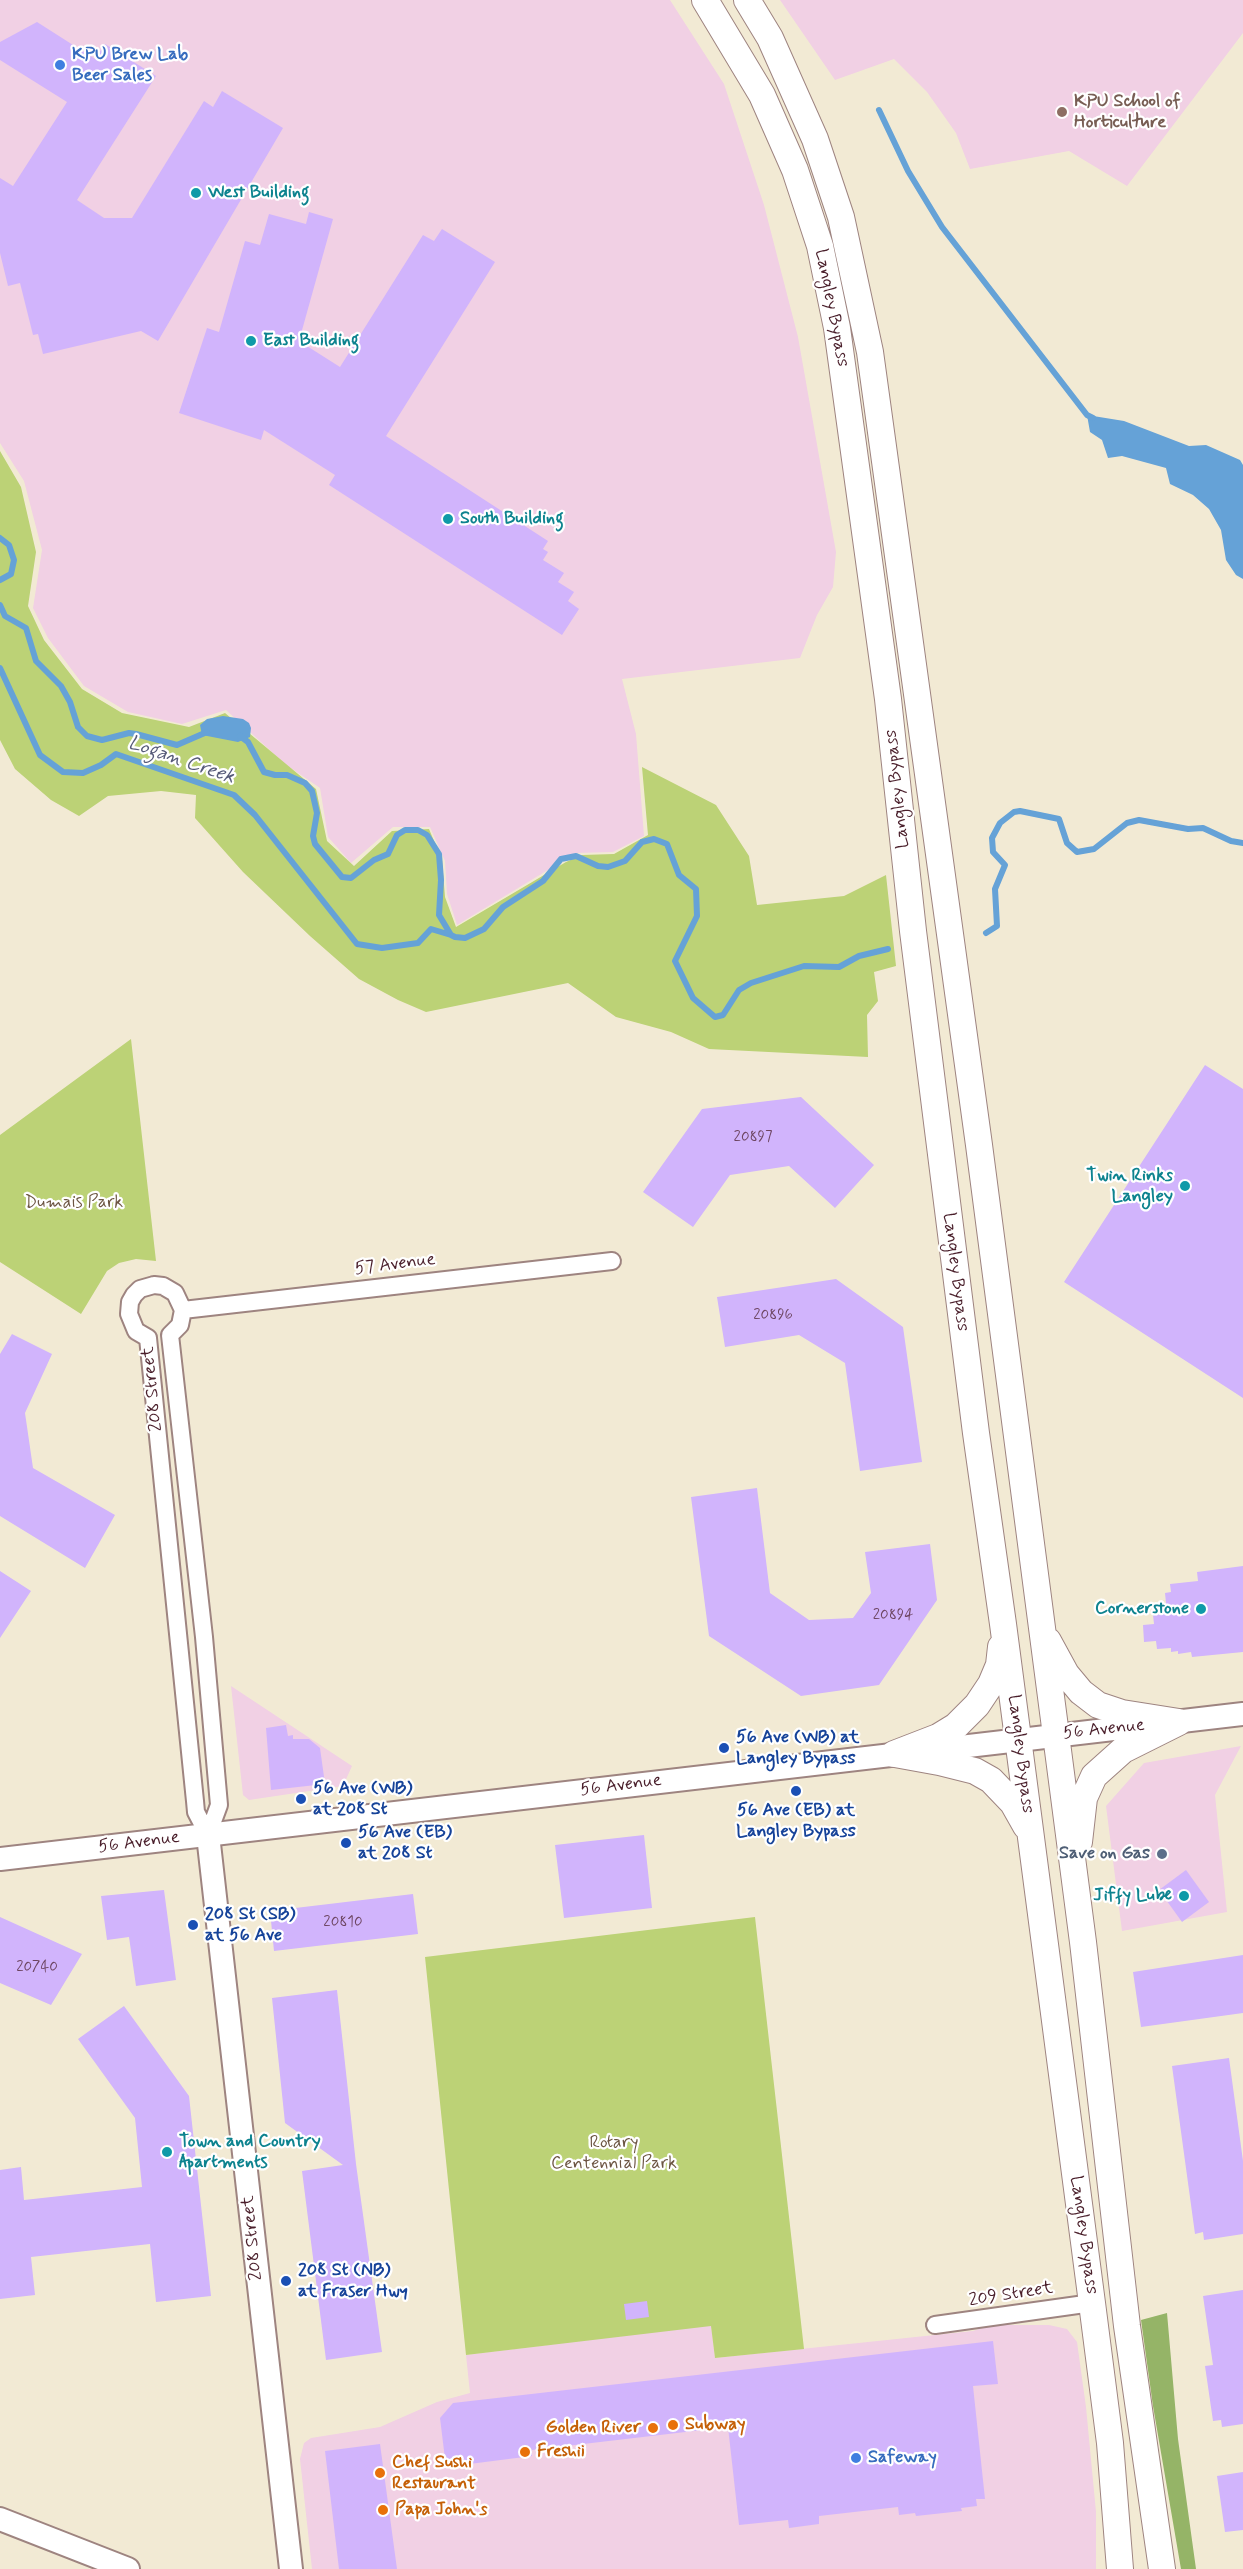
<!DOCTYPE html>
<style>
body{margin:0}
canvas{display:block;background:#f2ead4}
</style>
<canvas width="1243" height="2569"></canvas>
<script>
const ctx = document.querySelector('canvas').getContext('2d');
ctx.lineJoin = 'round';
function fillPath(path, color) { ctx.fillStyle = color; ctx.fill(path, 'evenodd'); }
const shape = rows => new Path2D(rows.map(r => 'M' + r).join(''));
function trace(path, color, width, dash) { ctx.strokeStyle = color; ctx.lineWidth = width; ctx.lineCap = dash ? 'butt' : 'round'; ctx.setLineDash(dash || []); ctx.stroke(path); }
function drawText(font, color, halo, rows, align = 'center') {
  ctx.font = font + ' Mynerve,sans-serif'; ctx.lineWidth = 4.5; ctx.setLineDash([]); ctx.textBaseline = 'middle'; ctx.strokeStyle = halo; ctx.fillStyle = color; for (const [text, x, y, turn = 0] of rows) {
    ctx.save(); ctx.translate(x, y); ctx.rotate((+turn || 0) * Math.PI / 180); ctx.textAlign = isNaN(turn) ? turn : align; if (halo) ctx.strokeText(text, 0, 0); ctx.fillText(text, 0, 0); ctx.restore();
  }
}
const built = shape([
 [0,0,670,0,724,84,764,205,798,337,836,552,833,587,817,615,800,658,622,679,636,734,644,836,613,852,576,853,457,925,447,894,445,861,430,827,393,827,351,863,328,837,320,788,285,764,226,710,182,724,128,712,84,686,48,638,33,608,42,550,24,481,0,443],
 [780,0,1243,0,1243,33,1127,186,1069,151,970,169,956,133,927,92,894,59,835,80],
 [231,1686,352,1766,343,1786,249,1800,243,1795],
 [1241,1746,1215,1795,1227,1912,1122,1931,1106,1806,1144,1763],
 [711,2325,715,2358,973,2331,991,2325,1049,2325,1067,2329,1077,2342,1086,2407,1096,2512,1096,2569,312,2569,300,2459,304,2443,311,2438,380,2427,437,2402,470,2393,466,2355]
]);
const green = shape([
 [0,451,21,487,36,552,28,606,44,640,82,689,122,713,189,727,225,713,316,789,327,841,354,866,392,831,429,829,442,860,445,897,456,927,566,862,582,855,614,854,648,835,642,767,716,805,749,856,757,905,844,896,886,875,896,966,874,972,878,1001,867,1015,868,1057,709,1049,671,1032,616,1017,568,983,426,1012,398,1000,359,979,310,936,243,872,195,818,196,795,161,791,108,796,79,816,51,800,15,769,0,740],
 [131,1039,156,1261,136,1259,119,1263,107,1271,81,1314,0,1262,0,1135],
 [755,1917,804,2349,715,2358,711,2326,466,2355,425,1957]
]);
const forest = shape([
 [1167,2313,1178,2439,1196,2569,1181,2569,1153,2406,1141,2320]
]);
const water = shape([
 [1087,415,1124,421,1189,446,1206,445,1240,460,1243,465,1243,579,1236,575,1226,560,1221,530,1209,509,1193,495,1170,484,1166,468,1122,456,1108,458,1102,440,1090,432],
 [223,716,243,719,249,723,251,728,250,737,238,742,202,735,200,725,207,719]
]);
const stream = shape([
 [879,110,908,171,942,227,1087,415,1093,418],
 [0,538,9,545,14,560,11,574,0,580],
 [0,605,5,616,26,628,36,661,61,686,70,702,78,727,87,736,102,740,129,733,136,734,177,745,207,732],
 [0,668,40,755,63,772,83,773,101,765,116,754,234,795,255,815,357,944,382,948,418,943,431,929,451,935],
 [240,736,248,742,264,772,275,775,287,775,305,783,312,791,317,813,313,836,315,844,342,877,351,878,374,860,388,854,397,835,405,830,418,830,427,835,439,854,441,880,439,915,451,935,455,937,465,938,484,929,503,907,543,881,561,859,576,856,598,866,608,867,625,861,642,842,654,839,667,844,679,875,696,889,697,916,675,961,693,998,715,1017,723,1015,739,990,751,983,804,966,839,967,859,956,888,949],
 [986,933,997,926,995,889,1005,865,993,852,992,838,1000,823,1014,812,1020,811,1059,819,1067,843,1077,852,1094,849,1127,823,1139,820,1188,829,1203,828,1231,841,1243,843]
]);
const building = shape([
 [37,22,95,59,105,44,156,76,77,200,104,218,132,218,204,101,213,107,222,91,283,128,158,341,141,331,43,354,38,334,33,335,20,283,8,286,0,253,0,178,13,186,67,102,0,60,0,42],
 [309,212,333,219,299,341,340,367,423,235,434,241,442,229,495,262,386,436,548,541,543,549,548,552,543,560,564,573,558,582,574,592,568,601,579,609,562,635,329,485,335,475,264,430,261,440,179,413,207,328,219,332,245,241,260,245,269,214,306,224],
 [1205,1065,1243,1089,1243,1398,1064,1282],
 [801,1097,874,1165,835,1208,789,1166,730,1175,693,1227,643,1192,702,1109],
 [836,1279,903,1327,922,1462,860,1471,845,1363,799,1335,725,1347,717,1297],
 [12,1334,52,1354,25,1413,33,1468,115,1515,85,1568,0,1516,0,1354],
 [757,1488,770,1593,809,1620,853,1618,871,1593,865,1552,930,1544,937,1600,879,1685,801,1696,709,1636,691,1497],
 [1243,1566,1243,1652,1192,1657,1191,1652,1178,1654,1178,1651,1171,1652,1171,1648,1157,1649,1156,1641,1144,1642,1143,1625,1154,1624,1153,1615,1159,1614,1158,1604,1166,1603,1165,1593,1171,1592,1170,1584,1198,1581,1197,1572],
 [0,1571,31,1591,0,1638],
 [286,1725,288,1736,293,1735,293,1739,309,1739,320,1748,325,1784,271,1790,266,1728],
 [644,1835,652,1908,564,1918,555,1845],
 [1186,1870,1209,1902,1182,1922,1159,1890],
 [164,1890,176,1980,136,1986,129,1937,107,1940,101,1896],
 [413,1894,418,1934,274,1951,270,1911],
 [0,1917,82,1954,51,2005,0,1983],
 [1243,1955,1243,2013,1141,2027,1133,1972],
 [337,1990,356,2164,382,2352,326,2360,302,2171,343,2165,285,2123,272,1998],
 [124,2006,189,2096,211,2296,156,2302,150,2244,31,2257,35,2295,0,2299,0,2170,21,2167,24,2200,142,2187,135,2118,78,2039],
 [1229,2058,1243,2161,1243,2234,1204,2240,1203,2232,1195,2234,1172,2066],
 [1243,2290,1243,2424,1222,2427,1221,2420,1213,2421,1205,2366,1213,2365,1203,2296],
 [647,2301,649,2317,626,2320,624,2304],
 [993,2341,998,2384,973,2386,985,2499,976,2499,977,2506,961,2508,962,2511,916,2516,915,2513,899,2515,898,2507,819,2516,819,2524,789,2528,788,2520,739,2525,728,2427,532,2450,532,2456,446,2467,440,2418,453,2403],
 [380,2444,397,2569,339,2569,325,2451],
 [1243,2472,1243,2530,1225,2532,1217,2476]
]);
const street = shape([
 [154,1285,163,1286,175,1293,183,1310,180,1325,170,1335,204,1637,219,1805,208,1835,196,1812,195,1801,148,1338,136,1331,129,1314,130,1302,134,1295,140,1289,154,1285],
 [183,1310,612,1261],
 [935,2325,1092,2303]
]);
const secondary = shape([
 [208,1835,291,2569],
 [0,1859,1243,1714],
 [0,2519,128,2569]
]);
const primary = shape([
 [705,0,762,95,795,170,820,246,837,328,888,699,913,931,976,1433,1003,1624,1092,2303,1110,2443,1120,2569],
 [747,0,770,38,815,139,841,217,870,352,979,1145,1083,1942,1127,2326,1162,2569],
 [1048,1641,1066,1674,1081,1692,1098,1705,1122,1713,1179,1722],
 [894,1754,938,1737,956,1726,977,1705,991,1684,999,1665,1001,1647],
 [895,1754,939,1762,975,1771,991,1780,1013,1803,1026,1826],
 [1079,1842,1084,1798,1094,1776,1123,1750,1179,1722]
]);
const markers = [
 [60,65,6,"#3f7fe0"],
 [1062,112,6,"#8d6e63"],
 [196,193,6,"#0f9aa8"],
 [251,341,6,"#0f9aa8"],
 [448,519,6,"#0f9aa8"],
 [1185,1186,6,"#0f9aa8"],
 [1201,1609,6,"#0f9aa8"],
 [724,1748,6,"#1a4fb4"],
 [796,1791,6,"#1a4fb4"],
 [301,1799,6,"#1a4fb4"],
 [346,1843,6,"#1a4fb4"],
 [1162,1854,6,"#5c6f8a"],
 [1184,1896,6,"#0f9aa8"],
 [193,1925,6,"#1a4fb4"],
 [167,2152,6,"#0f9aa8"],
 [286,2281,6,"#1a4fb4"],
 [673,2425,6,"#e8710a"],
 [653,2428,6,"#e8710a"],
 [525,2452,6,"#e8710a"],
 [856,2458,6,"#3f7fe0"],
 [380,2473,6,"#e8710a"],
 [383,2510,6,"#e8710a"]
];
const numberNames = [
 ["20897",753,1138],
 ["20896",773,1316],
 ["20894",893,1616],
 ["20810",343,1923],
 ["20740",37,1968]
];
const shopNames = [
 ["KPU Brew Lab",72,55],
 ["Beer Sales",72,76],
 ["Safeway",868,2458]
];
const educationNames = [
 ["KPU School of",1074,102],
 ["Horticulture",1074,123]
];
const cultureNames = [
 ["West Building",208,193],
 ["East Building",263,341],
 ["South Building",460,519],
 ["Twin Rinks",1173,1176,"right"],
 ["Langley",1173,1197,"right"],
 ["Cornerstone",1189,1609,"right"],
 ["Jiffy Lube",1172,1896,"right"],
 ["Town and Country",179,2142],
 ["Apartments",179,2163]
];
const streetNames = [
 ["Langley Bypass",831,308,79],
 ["Langley Bypass",898,789,-96],
 ["57 Avenue",395,1265,-7],
 ["Langley Bypass",955,1272,83],
 ["208 Street",153,1389,-96],
 ["56 Avenue",1104,1730,-6],
 ["Langley Bypass",1020,1754,83],
 ["56 Avenue",621,1786,-7],
 ["56 Avenue",139,1843,-7],
 ["Langley Bypass",1083,2235,82],
 ["208 Street",253,2238,-96],
 ["209 Street",1011,2295,-9]
];
const parkNames = [
 ["Dumais Park",74,1203],
 ["Rotary",614,2143],
 ["Centennial Park",614,2164]
];
const transitNames = [
 ["56 Ave (WB) at",736,1738],
 ["Langley Bypass",736,1759],
 ["56 Ave (WB)",313,1789],
 ["at 208 St",313,1810],
 ["56 Ave (EB) at",796,1811,"center"],
 ["Langley Bypass",796,1832,"center"],
 ["56 Ave (EB)",358,1833],
 ["at 208 St",358,1854],
 ["208 St (SB)",205,1915],
 ["at 56 Ave",205,1936],
 ["208 St (NB)",298,2271],
 ["at Fraser Hwy",298,2292]
];
const serviceNames = [
 ["Save on Gas",1150,1854]
];
const foodNames = [
 ["Subway",685,2425],
 ["Golden River",641,2428,"right"],
 ["Freshii",537,2452],
 ["Chef Sushi",392,2463],
 ["Restaurant",392,2484],
 ["Papa John's",395,2510]
];
const waterNames = [
 ["Logan Creek",181,761,19]
];
fillPath(built, '#f1d0e4');
fillPath(green, '#bcd276');
fillPath(forest, '#95b467');
fillPath(water, '#65a2d7');
trace(stream, '#65a2d7', 6);
fillPath(building, '#d1b4fc');
trace(street, '#9e8480', 20);
trace(secondary, '#9e8480', 26);
trace(primary, '#9e8480', 28);
trace(street, '#fff', 16);
trace(secondary, '#fff', 22);
trace(primary, '#fff', 26);
for (const [x, y, r, color] of markers) { const dot = new Path2D(); dot.arc(x, y, r, 0, 2 * Math.PI); ctx.fillStyle = color; ctx.fill(dot); trace(dot, '#fff', 2); }
drawText('15px', '#6c445f', null, numberNames);
drawText('bold 18px', '#366cbe', '#fff', shopNames, 'left');
drawText('bold 18px', '#785e54', '#fff', educationNames, 'left');
drawText('bold 18px', '#0d838f', '#fff', cultureNames, 'left');
drawText('18px', '#4a1f2b', '#fff', streetNames);
drawText('18px', '#6c5542', '#fff', parkNames);
drawText('bold 18px', '#164399', '#fff', transitNames, 'left');
drawText('bold 18px', '#4e5e75', '#fff', serviceNames, 'right');
drawText('bold 18px', '#c56008', '#fff', foodNames, 'left');
drawText('italic 20px', '#565a78', '#fff', waterNames);
</script>
